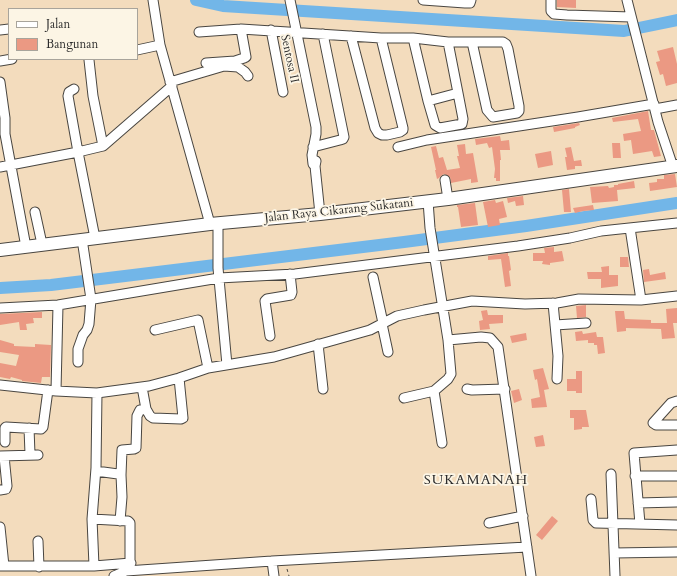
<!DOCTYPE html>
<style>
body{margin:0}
#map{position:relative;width:677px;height:576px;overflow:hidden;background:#f3dcbd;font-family:Cardo,serif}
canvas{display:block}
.legend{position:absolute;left:8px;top:8px;width:130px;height:52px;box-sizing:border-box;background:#fcf5e5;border:1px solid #a8a49b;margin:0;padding:5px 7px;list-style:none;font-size:12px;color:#2b2b2b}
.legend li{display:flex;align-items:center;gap:8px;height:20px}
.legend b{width:20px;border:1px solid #a8a49b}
</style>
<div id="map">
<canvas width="677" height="576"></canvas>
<ul class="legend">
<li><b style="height:5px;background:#fff"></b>Jalan</li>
<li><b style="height:11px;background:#eb9983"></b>Bangunan</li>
</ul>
</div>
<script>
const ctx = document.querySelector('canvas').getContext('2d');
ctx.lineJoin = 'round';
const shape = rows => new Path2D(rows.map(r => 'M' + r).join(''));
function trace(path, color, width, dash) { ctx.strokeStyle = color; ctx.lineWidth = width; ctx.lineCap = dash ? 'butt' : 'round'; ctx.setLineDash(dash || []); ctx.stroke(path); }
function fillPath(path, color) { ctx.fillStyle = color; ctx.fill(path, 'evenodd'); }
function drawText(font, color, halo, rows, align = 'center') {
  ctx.font = font + ' Cardo,serif'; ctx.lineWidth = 3.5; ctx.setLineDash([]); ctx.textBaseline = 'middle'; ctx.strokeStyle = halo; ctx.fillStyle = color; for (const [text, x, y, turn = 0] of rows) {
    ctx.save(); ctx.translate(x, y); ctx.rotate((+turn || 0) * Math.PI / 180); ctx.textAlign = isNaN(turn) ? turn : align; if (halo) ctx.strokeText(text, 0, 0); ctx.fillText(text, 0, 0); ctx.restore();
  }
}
const river = shape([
 [196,0,223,6,624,31,677,20],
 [0,288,51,285,404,242,526,226,677,203]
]);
const building = shape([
 [557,0,576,0,576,8,557,7],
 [673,47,677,64,677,83,666,86,663,74,660,75,656,62,660,61,657,51],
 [648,111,651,130,654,130,661,156,654,157,652,151,633,154,631,140,624,141,623,134,641,131,638,119,613,122,612,118],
 [579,123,580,125,575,127,575,128,554,132,553,127],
 [500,136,501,141,509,140,510,150,500,150,501,160,500,160,500,181,496,181,496,178,494,178,495,169,492,147,489,148,487,143,476,145,475,139],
 [612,143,620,143,621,158,613,158],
 [465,144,466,154,473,153,478,182,471,183,471,179,451,183,450,177,444,174,441,176,439,178,437,179,435,170,436,170,431,147,436,146,439,158,443,157,447,170,460,168,457,156,459,156,457,145],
 [571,147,574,161,581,160,582,166,575,166,575,169,567,170,565,157,567,157,565,148],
 [551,151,553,165,538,168,535,154],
 [675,174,677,187,650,191,649,183,657,182,657,179,664,179,664,175],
 [634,181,635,188,617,190,618,201,592,203,590,187,608,186,609,188,614,187,614,185,618,185,618,184],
 [569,189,571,212,564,212,562,190],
 [523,196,524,205,516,206,515,201,508,203,507,198],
 [495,200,496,203,503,201,507,217,499,219,500,225,488,227,483,202],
 [475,203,478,225,461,227,458,207,457,207,457,205],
 [593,205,594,210,583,211,575,213,573,208],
 [554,247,554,252,562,251,564,261,550,263,550,265,542,264,543,261,533,261,533,253,545,253,544,248],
 [508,253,508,256,509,256,511,270,509,271,511,286,505,287,501,259,488,260,488,256],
 [620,257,628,257,629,267,620,267],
 [609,266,609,275,618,275,618,286,601,288,601,279,588,279,587,272,602,272,601,267],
 [649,269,650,275,665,272,666,279,644,282,643,270],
 [586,305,586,317,577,318,576,306],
 [677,308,677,323,673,323,675,338,662,339,661,329,626,328,626,331,617,332,615,311,624,311,625,319,651,320,651,323,667,323,666,309],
 [487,310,488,315,503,315,503,323,489,324,490,329,480,330,479,321,483,320,481,311],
 [42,312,42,318,33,318,34,323,26,324,27,330,20,330,19,322,0,325,0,314],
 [582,331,583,334,596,332,597,337,603,337,605,353,598,354,597,345,594,345,594,343,588,343,588,340,576,341,575,332],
 [526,333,527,340,512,343,510,336],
 [0,340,14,344,14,346,35,347,35,344,51,345,50,377,42,377,41,383,22,381,22,380,11,377,10,379,0,377,0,363,16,366,19,355,0,352],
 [543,368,549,389,544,390,547,407,532,408,531,399,540,397,537,379,535,380,533,370],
 [576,371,582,371,582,393,576,393,576,391,567,391,567,379,576,379],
 [519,389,522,400,514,403,511,391],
 [570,410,586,410,589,427,582,427,582,429,574,430,574,418,570,418],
 [543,435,545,446,536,447,534,437],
 [552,516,558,521,542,540,536,535]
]);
const path = shape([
 [287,569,289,576]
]);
const minor = shape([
 [153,0,160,45,210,224],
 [290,0,316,127,316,134,312,155,313,164,315,166],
 [423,0,465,3,470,3,471,0],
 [551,0,551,11,554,14,567,15,631,17],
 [627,0,658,122,673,167],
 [0,30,9,29],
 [271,30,283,92],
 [199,32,241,29,381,38,413,38,448,42,503,42,506,44,508,49,519,106,519,111,517,113,493,117,487,110,472,42],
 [351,36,375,128,378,133,382,135,387,135,400,132,403,130,403,128,381,38],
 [413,38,428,101,435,125,440,128,462,124,463,119,458,93,428,101],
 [448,42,458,93],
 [137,50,160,45],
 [89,60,93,96,103,146],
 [0,61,12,59],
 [206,63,235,61,244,58,246,57,241,29],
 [0,82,5,118,5,134,26,247],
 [170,82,224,66,238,67,245,72,248,76],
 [74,89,69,92,68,96,78,152,95,238],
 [655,109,677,105],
 [313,147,340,140,343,139,344,137,323,34],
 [398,147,427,140,578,117,654,104],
 [316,161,315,166,320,214],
 [0,167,78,152,103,146,172,86],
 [445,180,448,199],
 [428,201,430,228,448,340,481,337,490,338,498,347,531,576],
 [35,212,42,244],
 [218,223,218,268,227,365],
 [630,228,641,300],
 [373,277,383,323],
 [553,303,558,356,557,379],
 [0,308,58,305,219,278,295,274,518,246,570,238,601,231,677,223],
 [382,324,388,352],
 [555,325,586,323],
 [155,330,198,320,208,368],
 [270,336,265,301,267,299,291,295,292,292,290,274],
 [318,344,323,389],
 [78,362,78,349,83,335,87,330,89,324,91,299,82,239],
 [0,385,56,391,97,393,149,386,179,378,208,368,274,357,370,330,397,316,424,310,472,301,525,304,557,303,579,299,641,300,677,296],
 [142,387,146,409,150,416,153,418,181,419,183,418,179,378],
 [467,389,472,390,505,389],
 [56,391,58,305],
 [404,398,434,391],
 [677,401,671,403,653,423,656,425,677,425],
 [29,428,30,454],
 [5,442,5,428,6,427,41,429,43,427,48,390],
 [442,443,434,391,448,379,451,374,448,340],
 [0,456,38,455],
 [96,471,118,474,121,475,122,497,120,521],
 [611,474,615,576],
 [121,475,122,450,134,449,136,448,137,416,140,410,146,409],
 [635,476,677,476],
 [0,490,6,489,7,486,4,456],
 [591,499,593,520,596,523,677,525],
 [638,503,677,502],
 [92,519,128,521,130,523,130,567],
 [489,523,523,516],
 [640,524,634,453,677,450],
 [0,527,4,566],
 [38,541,39,567],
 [614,553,677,552],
 [272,561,274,576],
 [0,566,94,566,131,563],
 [94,566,92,519,96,468,97,393],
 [114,576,126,571,272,561,527,547]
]);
const major = shape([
 [0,250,210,224,320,214,448,199,677,166]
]);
const streetNames = [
 ["Sentosa II",289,59,78],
 ["Jalan Raya Cikarang Sukatani",339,211,-6]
];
const quarterNames = [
 ["SUKAMANAH",476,481]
];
trace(river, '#72b6e8', 12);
fillPath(building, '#eb9983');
trace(minor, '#494641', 11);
trace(major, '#494641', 14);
trace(path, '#494641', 1, [3, 3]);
trace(minor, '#fff', 9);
trace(major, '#fff', 12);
drawText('12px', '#2b2b2b', '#fcf5e5', streetNames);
ctx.letterSpacing = '1px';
drawText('14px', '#2b2b2b', '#fcf5e5', quarterNames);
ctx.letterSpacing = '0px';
</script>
